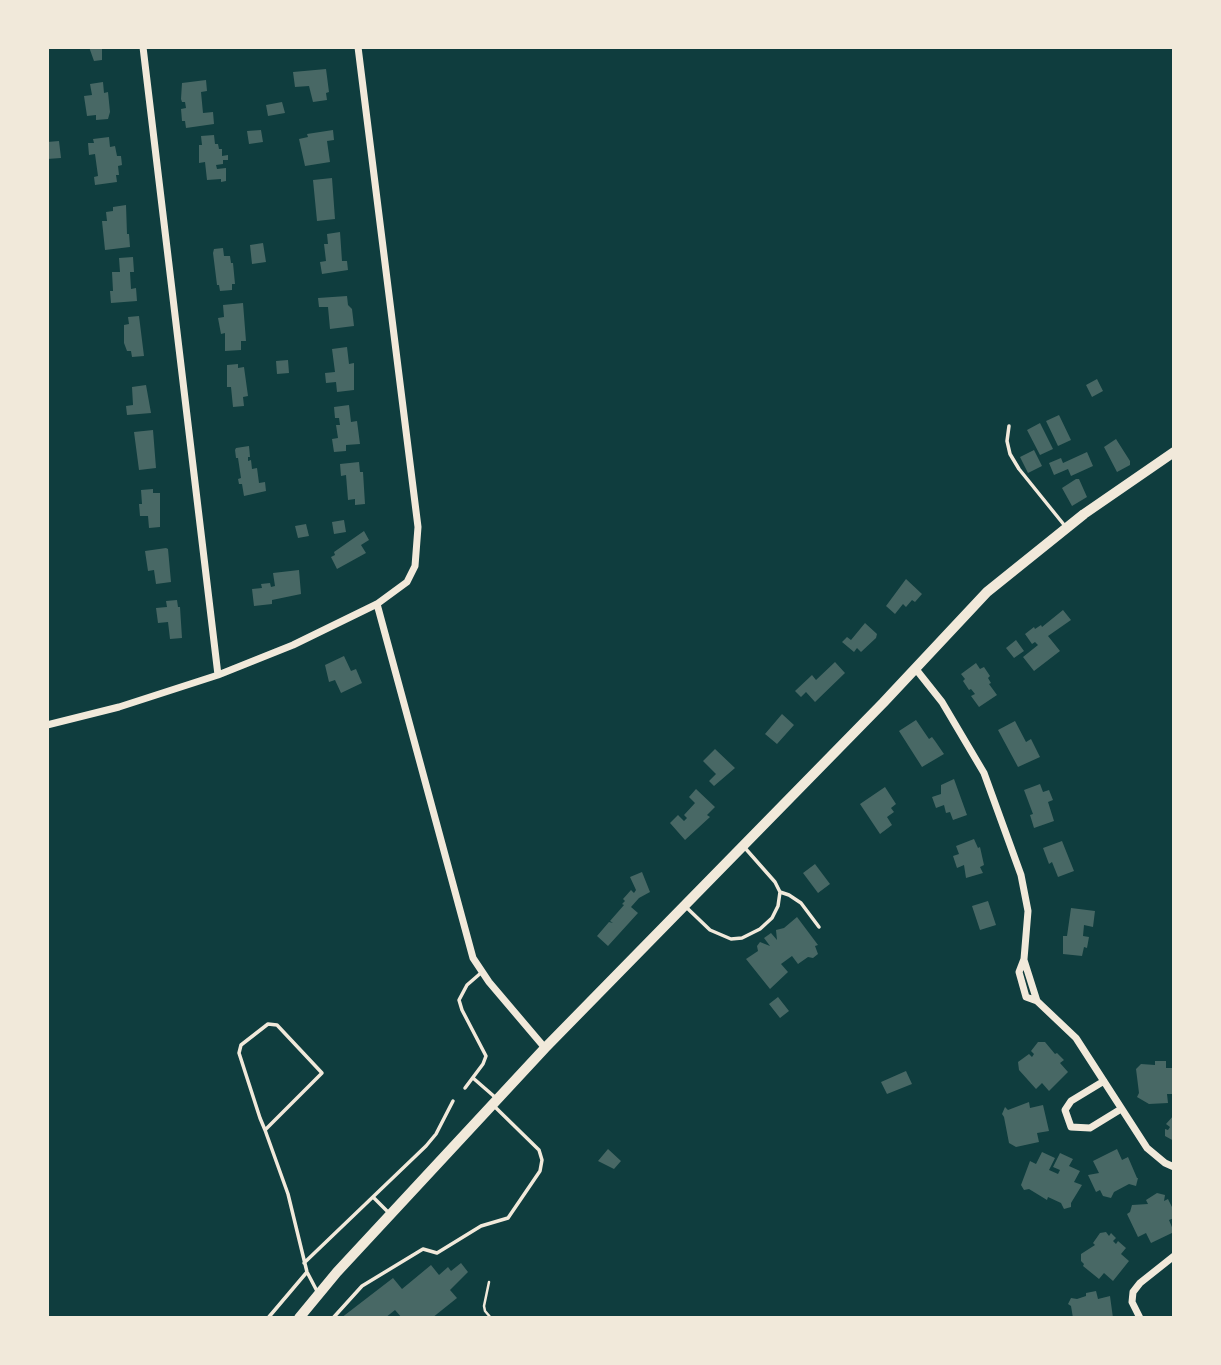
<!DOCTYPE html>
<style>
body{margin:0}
#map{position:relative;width:1221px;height:1365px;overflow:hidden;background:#0f3d3e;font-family:"Noto Sans",sans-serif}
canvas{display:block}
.frame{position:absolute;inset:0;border:49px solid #f1e9da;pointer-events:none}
</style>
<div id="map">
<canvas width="1221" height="1365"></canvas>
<div class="frame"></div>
</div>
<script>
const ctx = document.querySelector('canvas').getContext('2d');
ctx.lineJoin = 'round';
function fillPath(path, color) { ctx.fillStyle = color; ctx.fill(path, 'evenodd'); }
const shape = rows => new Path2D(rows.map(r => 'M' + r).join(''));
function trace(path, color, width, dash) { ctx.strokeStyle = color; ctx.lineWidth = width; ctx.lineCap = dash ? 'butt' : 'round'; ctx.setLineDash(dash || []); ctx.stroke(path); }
const building = shape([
 [89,47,102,47,102,60,94,61],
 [326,69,329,92,326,93,327,100,313,102,309,86,295,87,293,72],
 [206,80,207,91,201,92,203,113,213,112,214,124,186,128,185,121,182,121,181,109,186,108,185,102,182,102,181,99,182,83],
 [103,82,104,93,108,92,110,112,108,119,96,120,96,115,87,116,84,96,92,95,90,84],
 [282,102,285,113,268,116,266,105],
 [261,130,263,142,249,144,247,131],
 [333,130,334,140,327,141,330,162,305,166,299,139,308,137,307,134],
 [214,135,215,144,218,144,219,149,222,149,222,156,228,155,228,160,223,160,223,164,216,165,217,169,226,168,226,181,221,182,221,179,207,180,205,162,199,163,199,145,202,145,201,136],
 [109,137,110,147,115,146,117,156,121,156,122,165,118,166,119,175,116,175,117,182,95,185,94,177,98,176,95,154,89,155,88,143,94,143,93,139],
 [59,141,61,158,47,159,47,142],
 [332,178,335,219,317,221,313,180],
 [126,205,127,234,129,234,130,247,105,250,102,221,107,221,106,212,113,211,113,207],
 [340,232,342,261,347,261,348,270,322,274,320,262,326,261,324,244,328,244,327,234],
 [263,243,266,262,252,264,250,245],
 [223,248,224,256,230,256,231,263,233,263,235,284,232,284,232,290,220,291,219,285,217,285,213,253,214,249],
 [133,257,134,272,130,272,131,289,136,288,137,301,111,303,110,291,113,291,112,272,120,272,119,258],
 [347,296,348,305,352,309,354,326,330,329,328,307,319,307,318,298],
 [243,303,246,341,241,341,241,350,225,351,225,333,221,334,218,318,224,317,223,305],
 [139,316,144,356,132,357,131,351,127,351,124,343,124,325,129,324,128,317],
 [347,347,349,364,354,363,354,390,337,392,336,382,326,383,325,373,335,372,332,349],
 [288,360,289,373,277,374,276,361],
 [238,364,238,368,244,367,248,396,243,397,244,406,233,407,231,387,227,387,227,365],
 [1097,379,1103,391,1092,397,1086,385],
 [146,385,151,413,127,415,126,406,133,405,132,387],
 [349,405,351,422,357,421,360,444,346,445,346,451,334,452,332,439,338,438,336,425,340,425,339,418,335,418,334,407],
 [1059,415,1071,440,1058,446,1046,421],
 [1040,423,1053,449,1040,455,1027,430],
 [153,430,156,468,139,470,134,432],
 [1116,439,1130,461,1130,465,1117,472,1104,447],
 [249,446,250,457,248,457,248,461,251,460,252,469,257,468,259,483,265,482,266,491,244,496,242,484,239,484,238,479,241,478,238,458,236,458,235,450,236,448],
 [1034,450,1042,466,1028,473,1020,457],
 [1087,452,1093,466,1071,476,1068,469,1054,475,1049,463,1061,458,1063,463],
 [359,462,360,472,363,472,365,504,355,505,355,499,348,500,346,475,341,476,340,464],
 [1076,479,1079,479,1087,497,1072,506,1062,488],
 [153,489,153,493,160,493,160,527,149,528,148,516,140,516,139,504,142,504,141,490],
 [344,520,346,532,334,534,332,522],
 [306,524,309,536,298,538,295,526],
 [364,531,369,540,361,545,366,553,337,569,331,557,335,555,334,552],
 [166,548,168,549,171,582,156,584,154,570,148,571,145,551],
 [299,570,301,594,272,600,272,604,254,606,252,589,262,588,261,584,270,583,271,587,275,586,273,573],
 [906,579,922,594,915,602,912,600,906,607,903,604,895,614,886,606],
 [177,600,178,607,180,607,182,638,170,639,168,622,158,623,156,608,167,607,166,601],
 [1063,610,1071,620,1048,636,1060,651,1034,671,1023,657,1038,645,1035,642,1032,644,1025,634,1034,627,1035,629,1041,625,1042,627],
 [865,623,877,634,876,638,861,652,857,648,854,652,842,642,847,637,851,640],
 [1016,640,1024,651,1014,658,1006,648],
 [344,656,351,671,356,669,362,683,341,693,335,680,329,682,325,665],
 [835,662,845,673,815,702,806,692,801,697,795,691,812,675,816,680],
 [976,663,980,669,984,667,990,676,988,678,991,683,989,684,997,695,979,707,971,696,975,694,971,689,969,690,963,681,965,679,961,674],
 [782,714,794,725,777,744,765,734],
 [916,720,929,739,932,737,935,741,944,754,922,767,899,731],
 [1015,721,1026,742,1031,739,1040,757,1018,767,998,730],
 [715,749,735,768,714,786,709,781,716,774,703,761],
 [954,779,967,815,953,820,950,812,946,813,944,805,936,808,932,797,941,794,941,785],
 [1040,784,1043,792,1049,790,1053,800,1048,802,1054,821,1034,828,1030,815,1033,814,1024,790],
 [885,787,896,804,891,808,894,812,887,817,892,825,880,834,860,804],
 [696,789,715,807,707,815,710,817,685,840,670,823,678,815,684,821,687,818,684,815,695,803,689,797],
 [974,839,978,848,980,847,984,865,980,867,983,873,966,878,964,865,957,868,953,856,959,854,956,846],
 [1062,841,1074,871,1058,877,1052,862,1049,864,1043,848],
 [815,864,830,884,818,893,803,873],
 [642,872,650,892,639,898,631,907,638,913,608,946,597,936,609,922,613,923,610,921,624,905,622,904,625,901,623,899,631,890,634,893,636,890,630,877],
 [988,901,996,925,980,930,972,906],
 [1071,908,1095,911,1093,927,1084,925,1083,936,1089,937,1087,948,1084,947,1082,956,1063,954,1063,936,1067,936],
 [797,917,818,945,815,946,818,954,813,958,808,957,798,964,792,956,781,964,788,972,770,989,746,959,758,951,757,946,760,942,770,946,764,938,771,933,777,940,776,930,784,928],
 [778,997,789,1011,780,1018,769,1004],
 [1038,1042,1045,1042,1055,1054,1057,1053,1064,1060,1060,1063,1068,1072,1049,1091,1042,1083,1036,1089,1019,1070,1018,1062,1029,1054,1032,1057,1034,1054,1031,1051],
 [1155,1061,1166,1061,1166,1068,1174,1068,1174,1094,1167,1094,1168,1103,1149,1104,1137,1097,1139,1093,1136,1069,1141,1064,1155,1065],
 [906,1071,912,1084,887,1094,881,1082],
 [1029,1102,1030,1108,1043,1105,1049,1131,1037,1133,1039,1142,1016,1147,1009,1143,1004,1117,1002,1114,1005,1107,1008,1110],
 [1174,1115,1174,1141,1165,1136,1165,1129,1168,1130,1170,1127,1166,1124],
 [608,1149,621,1161,614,1169,598,1161],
 [1117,1149,1122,1160,1128,1157,1137,1178,1138,1178,1136,1186,1129,1184,1114,1192,1111,1198,1103,1196,1100,1190,1096,1192,1088,1175,1099,1173,1093,1161],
 [1042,1152,1055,1158,1049,1170,1058,1174,1060,1170,1053,1167,1060,1153,1073,1159,1069,1166,1080,1171,1074,1182,1082,1185,1071,1203,1071,1207,1064,1209,1061,1203,1048,1197,1047,1200,1029,1189,1024,1190,1021,1185,1030,1161,1036,1164],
 [1157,1193,1165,1195,1164,1201,1168,1199,1174,1211,1174,1218,1169,1220,1174,1232,1151,1243,1146,1233,1138,1237,1127,1214,1130,1212,1132,1205,1148,1204,1146,1200],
 [1106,1232,1109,1236,1111,1233,1116,1238,1113,1241,1116,1244,1118,1241,1126,1248,1121,1254,1129,1261,1113,1281,1104,1273,1099,1279,1083,1266,1084,1264,1081,1261,1081,1254,1095,1245,1093,1243,1100,1233],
 [461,1263,468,1272,450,1290,457,1298,432,1318,402,1318,395,1310,385,1318,341,1318,393,1278,402,1289,431,1265,439,1275,448,1267,451,1271],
 [1096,1291,1098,1299,1110,1296,1113,1318,1073,1318,1071,1306,1068,1304,1071,1298,1077,1299,1086,1296,1086,1293]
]);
const path = shape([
 [489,1282,484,1306,485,1311,491,1318]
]);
const service = shape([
 [1009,426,1007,441,1010,454,1019,469,1065,526],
 [780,892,789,895,801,903,819,927],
 [686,907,710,930,731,939,742,938,760,929,772,918,778,906,780,892,775,882,745,848],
 [473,1078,496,1098],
 [465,1088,483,1064,486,1056,462,1010,459,1000,467,985,482,972],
 [265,1130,322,1073,277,1025,268,1024,241,1045,239,1053,260,1118,265,1130,288,1194,307,1272,318,1293],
 [373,1197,389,1213],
 [304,1263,426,1146,436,1134,453,1101],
 [268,1318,307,1272],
 [333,1318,362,1286,423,1249,437,1253,481,1226,508,1218,540,1171,542,1160,539,1150,494,1106]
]);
const minor = shape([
 [143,47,218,675],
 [377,604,473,958,489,982,545,1048],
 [915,668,942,702,984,773,1021,875,1028,911,1024,959,1019,972,1026,997,1037,1001,1076,1038,1147,1148,1165,1163,1174,1167],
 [47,725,119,707,218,675,293,645,377,604,407,582,415,566,418,527,358,47],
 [1024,960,1037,1001],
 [1104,1081,1071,1101,1065,1110,1071,1127,1090,1128,1121,1109],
 [1140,1318,1132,1302,1133,1292,1140,1283,1174,1256]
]);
const tertiary = shape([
 [299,1318,337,1272,545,1048,883,703,987,592,1084,514,1174,452]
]);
fillPath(building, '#486865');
trace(path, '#f1e9da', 2.5);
trace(service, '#f1e9da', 3.5);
trace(minor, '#f1e9da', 7);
trace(tertiary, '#f1e9da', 10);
</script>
